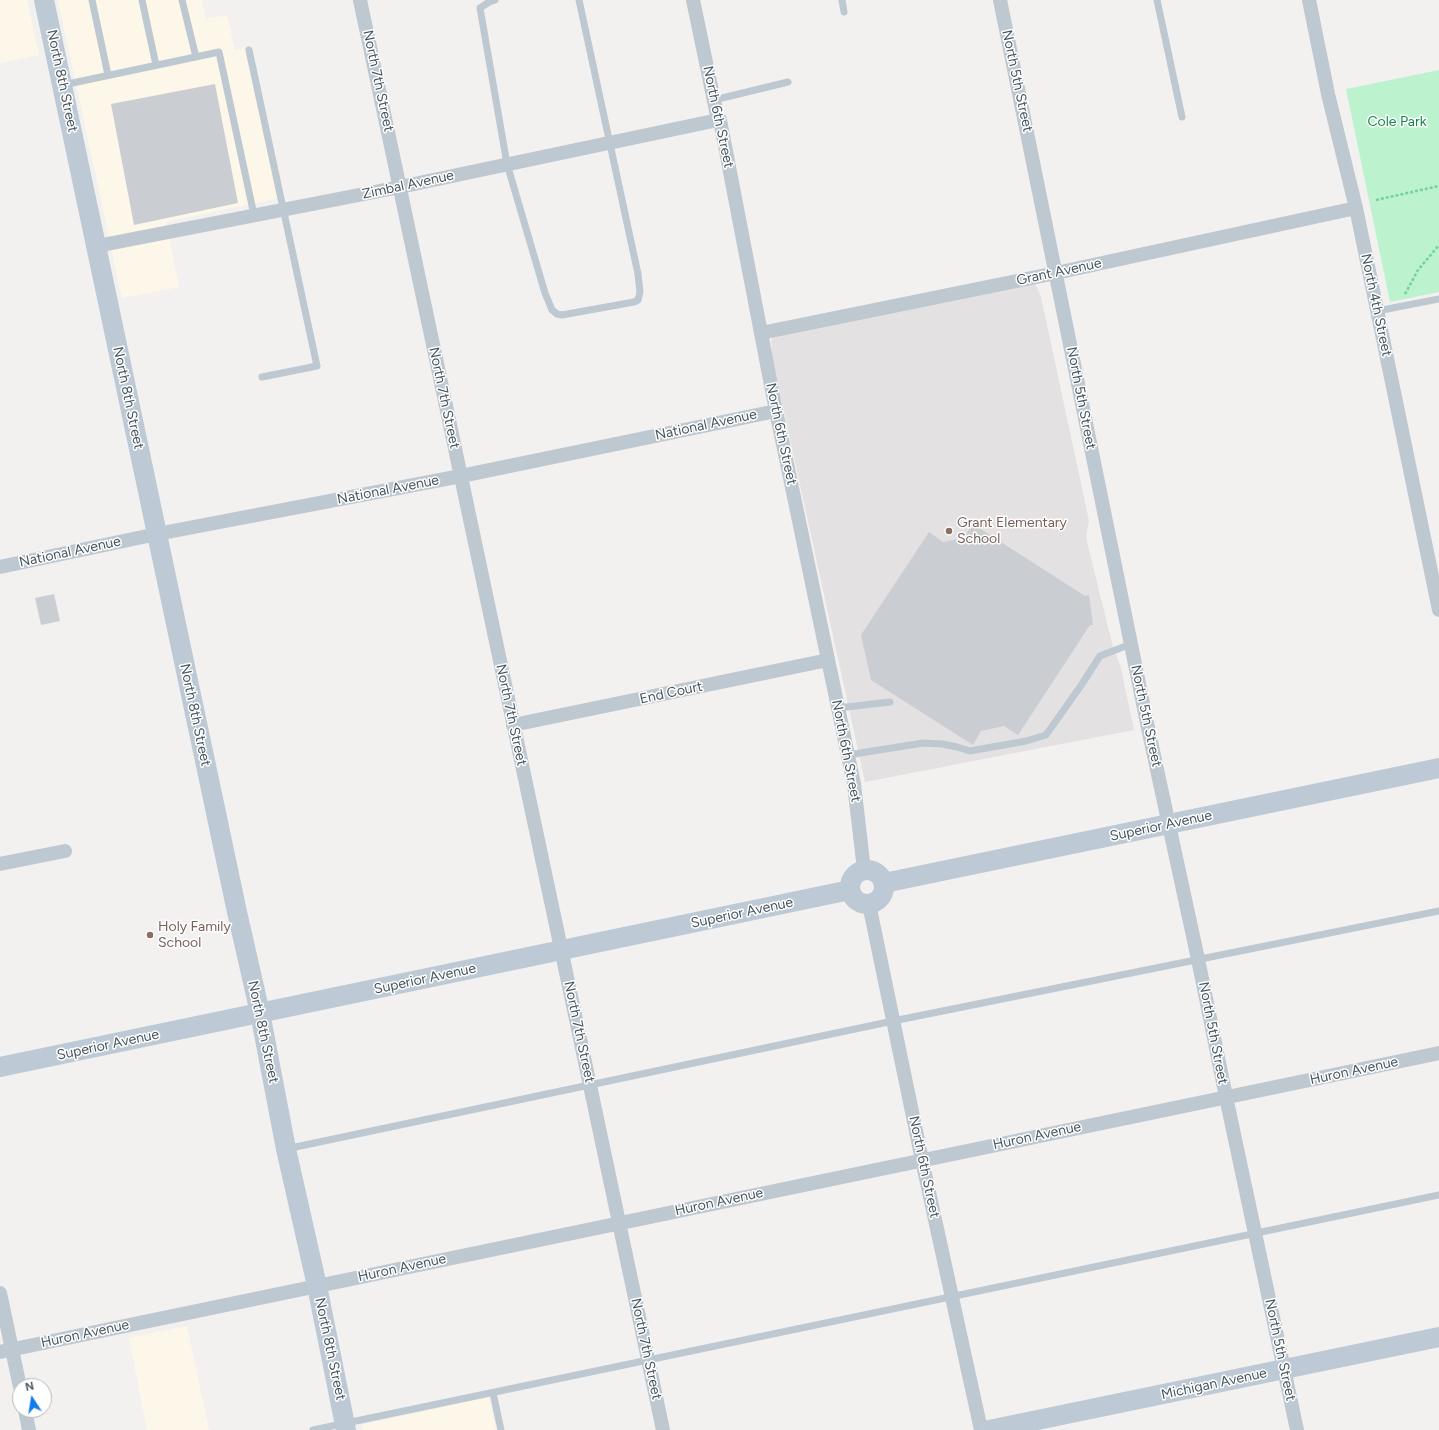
<!DOCTYPE html>
<style>
body{margin:0}
#map{position:relative;width:1439px;height:1430px;overflow:hidden;background:#f3f0f0;font-family:Figtree,sans-serif}
canvas{display:block}
.north{position:absolute;left:12px;top:1378px;width:40px;height:40px;box-sizing:border-box;background:#fff;border:1px solid #b5bbbf;border-radius:50%;rotate:348deg;font-size:11px;font-weight:700;line-height:16px;text-align:center;color:#47555f}
.north::after{content:'';display:block;margin:auto;width:14px;height:18px;background:#107bed;clip-path:polygon(50% 0,100% 100%,50% 72%,0 100%)}
</style>
<div id="map">
<canvas width="1439" height="1430"></canvas>
<div class="north">N</div>
</div>
<script>
const ctx = document.querySelector('canvas').getContext('2d');
ctx.lineJoin = 'round';
function fillPath(path, color) { ctx.fillStyle = color; ctx.fill(path, 'evenodd'); }
const shape = rows => new Path2D(rows.map(r => 'M' + r).join(''));
function trace(path, color, width, dash) { ctx.strokeStyle = color; ctx.lineWidth = width; ctx.lineCap = dash ? 'butt' : 'round'; ctx.setLineDash(dash || []); ctx.stroke(path); }
function drawText(font, color, halo, rows, align = 'center') {
  ctx.font = font + ' Figtree,sans-serif'; ctx.lineWidth = 3; ctx.setLineDash([]); ctx.textBaseline = 'middle'; ctx.strokeStyle = halo; ctx.fillStyle = color; for (const [text, x, y, turn = 0] of rows) {
    ctx.save(); ctx.translate(x, y); ctx.rotate((+turn || 0) * Math.PI / 180); ctx.textAlign = isNaN(turn) ? turn : align; if (halo) ctx.strokeText(text, 0, 0); ctx.fillText(text, 0, 0); ctx.restore();
  }
}
const commercial = shape([
 [0,0,27,0,39,55,0,63],
 [58,0,202,0,206,19,227,15,235,50,244,48,278,198,166,222,179,287,122,298],
 [187,1326,209,1430,147,1430,129,1338],
 [489,1397,496,1430,363,1430,362,1425]
]);
const education = shape([
 [1030,284,1036,285,1041,297,1089,521,1086,536,1088,546,1113,647,1121,668,1134,730,865,782,772,357,771,340,774,337]
]);
const green = shape([
 [1439,70,1439,292,1390,302,1346,89]
]);
const building = shape([
 [215,84,238,203,134,225,111,104],
 [973,524,1085,596,1089,595,1093,625,1090,625,1018,735,1004,726,981,731,973,745,871,680,861,635,929,532,943,542,963,538],
 [54,594,60,621,41,625,35,598]
]);
const path = shape([
 [1376,200,1439,186],
 [1405,294,1418,270,1439,245]
]);
const lane = shape([
 [92,0,108,75],
 [142,0,156,65],
 [182,0,196,57],
 [495,0,489,2,480,8,507,164,545,293,552,310,557,314,562,315,634,302,638,300,640,292,638,274,579,0],
 [842,0,844,12],
 [1157,0,1182,117],
 [249,50,317,366,262,377],
 [63,85,219,52,254,215],
 [714,100,788,82],
 [1377,311,1439,299],
 [838,708,890,702],
 [848,755,923,743,942,744,957,747,970,751,1026,741,1046,735,1082,684,1100,656,1131,644],
 [286,1149,893,1021,1439,911],
 [493,1393,501,1430],
 [313,1430,1439,1195]
]);
const street = shape([
 [360,0,663,1430],
 [693,0,718,120,720,120,776,411,854,784,864,870],
 [1000,0,1148,728,1198,959,1226,1097,1297,1430],
 [1309,0,1328,94,1356,208,1439,610],
 [97,246,400,187,718,120],
 [761,333,1056,273,1356,208],
 [0,567,157,534,461,476,776,411],
 [513,725,828,660],
 [0,864,65,851],
 [869,904,922,1160,981,1430],
 [0,1293,20,1387],
 [0,1352,1439,1053],
 [25,1410,29,1430]
]);
const secondary = shape([
 [44,0,237,912,260,1013,286,1149,317,1286,346,1430],
 '850 887a17 17 0 1 1 34 0a17 17 0 1 1-34 0Z',
 [884,883,1439,768],
 [0,1067,850,890],
 [989,1430,1439,1337]
]);
const markers = [
 [949,531,4,"#8d6e63"],
 [150,935,4,"#8d6e63"]
];
const streetNames = [
 ["North 8th Street",62,81,78],
 ["North 7th Street",378,81,78],
 ["North 5th Street",1017,81,78],
 ["North 6th Street",718,117,78],
 ["Zimbal Avenue",408,185,-12],
 ["Grant Avenue",1059,272,-12],
 ["North 4th Street",1376,305,78],
 ["North 8th Street",128,398,78],
 ["North 7th Street",444,398,78],
 ["North 5th Street",1081,398,79],
 ["National Avenue",706,425,-12],
 ["North 6th Street",781,434,78],
 ["National Avenue",388,490,-11],
 ["National Avenue",70,552,-12],
 ["End Court",671,693,-12],
 ["North 8th Street",195,715,78],
 ["North 7th Street",511,715,78],
 ["North 5th Street",1146,716,78],
 ["North 6th Street",846,751,79],
 ["Superior Avenue",1161,826,-12],
 ["Superior Avenue",742,913,-12],
 ["Superior Avenue",425,979,-12],
 ["North 8th Street",263,1032,78],
 ["North 7th Street",579,1032,78],
 ["North 5th Street",1213,1033,79],
 ["Superior Avenue",108,1045,-12],
 ["Huron Avenue",1354,1071,-12],
 ["Huron Avenue",1037,1136,-12],
 ["North 6th Street",924,1167,78],
 ["Huron Avenue",719,1202,-12],
 ["Huron Avenue",402,1268,-12],
 ["Huron Avenue",85,1334,-12],
 ["North 8th Street",330,1349,78],
 ["North 7th Street",646,1349,78],
 ["North 5th Street",1280,1350,78],
 ["Michigan Avenue",1214,1384,-12]
];
const parkNames = [
 ["Cole Park",1397,122]
];
const educationNames = [
 ["Grant Elementary",957,523],
 ["School",957,539],
 ["Holy Family",158,927],
 ["School",158,943]
];
fillPath(commercial, '#fdf7ea');
fillPath(education, '#e4e1e2');
fillPath(green, '#bdf2cf');
fillPath(building, '#caced3');
trace(path, '#73d29f', 2.5, [3, 2]);
trace(lane, '#bdc8d0', 7);
trace(street, '#bdc8d0', 14);
trace(secondary, '#bdcad5', 20);
for (const [x, y, r, color] of markers) { const dot = new Path2D(); dot.arc(x, y, r, 0, 2 * Math.PI); ctx.fillStyle = color; ctx.fill(dot); trace(dot, '#fff', 1.5); }
drawText('14px', '#47555f', '#fff', streetNames);
drawText('14px', '#128647', '#fff', parkNames);
drawText('14px', '#785e54', '#fff', educationNames, 'left');
</script>
